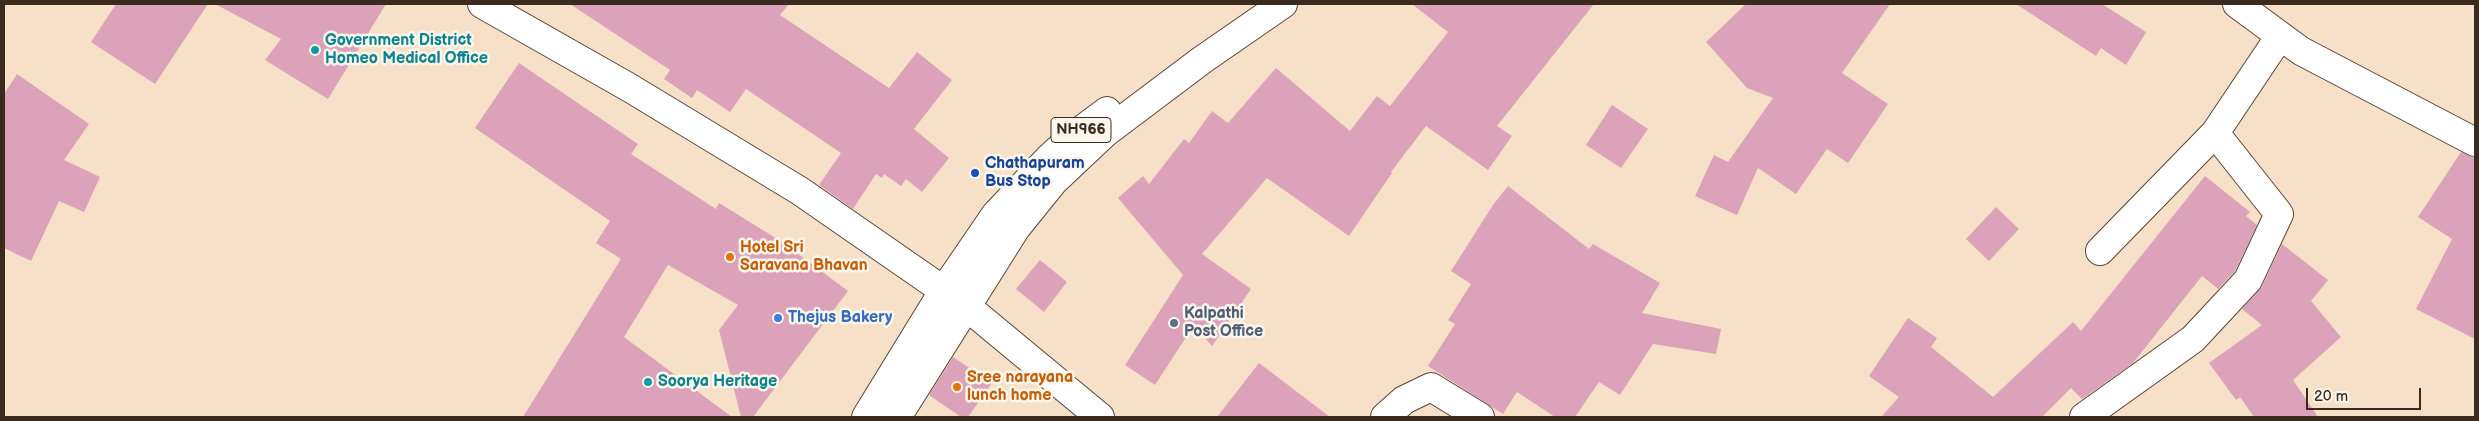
<!DOCTYPE html>
<style>
body{margin:0}
#map{position:relative;width:2479px;height:421px;overflow:hidden;background:#f6e1c8;font-family:"Balsamiq Sans",sans-serif}
canvas{display:block}
.frame{position:absolute;inset:0;border:5px solid #3b2a1e;pointer-events:none}
.scale{position:absolute;left:2306px;top:388px;width:115px;height:22px;box-sizing:border-box;border:2px solid #3b2a1e;border-top:0;padding-left:6px;font-size:15px;line-height:18px;white-space:nowrap;color:#3b2a1e;-webkit-text-stroke:4px #fbf7ec;paint-order:stroke}
</style>
<div id="map">
<canvas width="2479" height="421"></canvas>
<div class="frame"></div>
<div class="scale">20 m</div>
</div>
<script>
const ctx = document.querySelector('canvas').getContext('2d');
ctx.lineJoin = 'round';
function fillPath(path, color) { ctx.fillStyle = color; ctx.fill(path, 'evenodd'); }
const shape = rows => new Path2D(rows.map(r => 'M' + r).join(''));
function trace(path, color, width, dash) { ctx.strokeStyle = color; ctx.lineWidth = width; ctx.lineCap = dash ? 'butt' : 'round'; ctx.setLineDash(dash || []); ctx.stroke(path); }
function drawText(font, color, halo, rows, align = 'center') {
  ctx.font = font + ' "Balsamiq Sans",sans-serif'; ctx.lineWidth = 5; ctx.setLineDash([]); ctx.textBaseline = 'middle'; ctx.strokeStyle = halo; ctx.fillStyle = color; for (const [text, x, y, turn = 0] of rows) {
    ctx.save(); ctx.translate(x, y); ctx.rotate((+turn || 0) * Math.PI / 180); ctx.textAlign = isNaN(turn) ? turn : align; if (halo) ctx.strokeText(text, 0, 0); ctx.fillText(text, 0, 0); ctx.restore();
  }
}
const building = shape([
 [116,4,208,4,155,84,91,42],
 [215,4,386,4,328,99,265,60,281,39],
 [570,4,789,4,780,15,889,88,917,52,952,80,914,129,949,158,922,192,906,179,901,186,884,174,882,178,876,174,853,209,819,185,841,153,746,89,730,112,697,90,692,98,664,79,670,70],
 [1412,4,1594,4,1497,126,1512,136,1488,170,1426,126,1391,172,1392,173,1349,236,1267,178,1202,254,1251,289,1212,346,1194,325,1155,385,1125,365,1183,275,1118,198,1143,176,1149,184,1184,139,1189,143,1212,111,1228,123,1276,68,1350,131,1377,96,1390,106,1448,32],
 [1746,4,1890,4,1842,73,1888,104,1848,163,1827,149,1796,194,1758,168,1737,215,1695,196,1714,155,1728,162,1773,98,1747,88,1706,42],
 [2016,4,2102,4,2146,32,2126,65,2101,48,2096,56],
 [519,63,638,144,631,154,716,209,719,203,782,242,848,291,753,417,741,417,719,330,738,305,668,265,624,337,732,417,523,417,621,259,596,243,610,221,475,128],
 [17,74,89,124,64,160,100,177,84,212,59,201,31,261,4,248,4,94],
 [1612,105,1648,129,1621,168,1586,145],
 [2461,152,2475,158,2475,339,2416,309,2452,239,2418,217],
 [2205,176,2250,212,2246,216,2257,225,2235,271,2218,289,2202,276,2133,363,2082,399,2071,388,2042,417,1881,417,1899,397,1869,376,1908,318,1937,338,1931,347,1993,397,2073,322,2081,331],
 [1508,186,1589,249,1593,244,1660,283,1642,313,1721,329,1716,354,1653,344,1620,395,1599,382,1575,417,1555,417,1517,392,1503,414,1428,366,1455,324,1448,320,1471,284,1451,271,1493,205],
 [1996,207,2019,229,1989,261,1966,239],
 [2282,244,2328,280,2311,301,2341,337,2293,380,2318,417,2254,417,2240,397,2236,400,2209,363,2262,325,2242,309,2262,287],
 [1040,260,1067,282,1044,312,1016,289],
 [953,357,992,383,968,417,961,417,929,395],
 [1259,363,1330,417,1217,417]
]);
const street = shape([
 [482,4,630,88,800,191,963,304],
 [2237,4,2301,51,2475,142],
 [2100,251,2215,133],
 [1385,417,1404,400,1431,387,1480,417],
 [2084,417,2193,339,2248,280,2279,214,2215,133,2280,36]
]);
const secondary = shape([
 [966,306,1100,417]
]);
const highway = shape([
 [866,417,944,290,996,214,1049,158,1072,137,1107,111],
 [897,417,1016,228,1054,181,1105,133,1202,60,1283,4]
]);
const markers = [
 [315,50,5,"#0f9aa8"],
 [975,173,5,"#1a4fb4"],
 [730,257,5,"#e8710a"],
 [778,318,5,"#3f7fe0"],
 [1174,323,5,"#5c6f8a"],
 [648,382,5,"#0f9aa8"],
 [957,387,5,"#e8710a"]
];
const shields = [
 [1081,130,60]
];
const shieldNames = [
 ["NH966",1081,130]
];
const cultureNames = [
 ["Government District",325,41],
 ["Homeo Medical Office",325,59],
 ["Soorya Heritage",658,382]
];
const transitNames = [
 ["Chathapuram",985,164],
 ["Bus Stop",985,182]
];
const foodNames = [
 ["Hotel Sri",740,248],
 ["Saravana Bhavan",740,266],
 ["Sree narayana",967,378],
 ["lunch home",967,396]
];
const serviceNames = [
 ["Kalpathi",1184,314],
 ["Post Office",1184,332]
];
const shopNames = [
 ["Thejus Bakery",788,318]
];
fillPath(building, '#dba2ba');
trace(street, '#574538', 30);
trace(secondary, '#574538', 30);
trace(highway, '#574538', 30);
trace(street, '#fff', 28);
trace(secondary, '#fff', 28);
trace(highway, '#fff', 28);
for (const [x, y, r, color] of markers) { const dot = new Path2D(); dot.arc(x, y, r, 0, 2 * Math.PI); ctx.fillStyle = color; ctx.fill(dot); trace(dot, '#fbf7ec', 2); }
for (const [x, y, w] of shields) { const box = new Path2D(); box.roundRect(x - w / 2, y - 12.5, w, 25, 4); ctx.fillStyle = '#fbf7ec'; ctx.fill(box); trace(box, '#3b2a1e', 1); }
drawText('bold 15px', '#3b2a1e', null, shieldNames);
drawText('bold 16px', '#0d838f', '#fbf7ec', cultureNames, 'left');
drawText('bold 16px', '#164399', '#fbf7ec', transitNames, 'left');
drawText('bold 16px', '#c56008', '#fbf7ec', foodNames, 'left');
drawText('bold 16px', '#4e5e75', '#fbf7ec', serviceNames, 'left');
drawText('bold 16px', '#366cbe', '#fbf7ec', shopNames, 'left');
</script>
